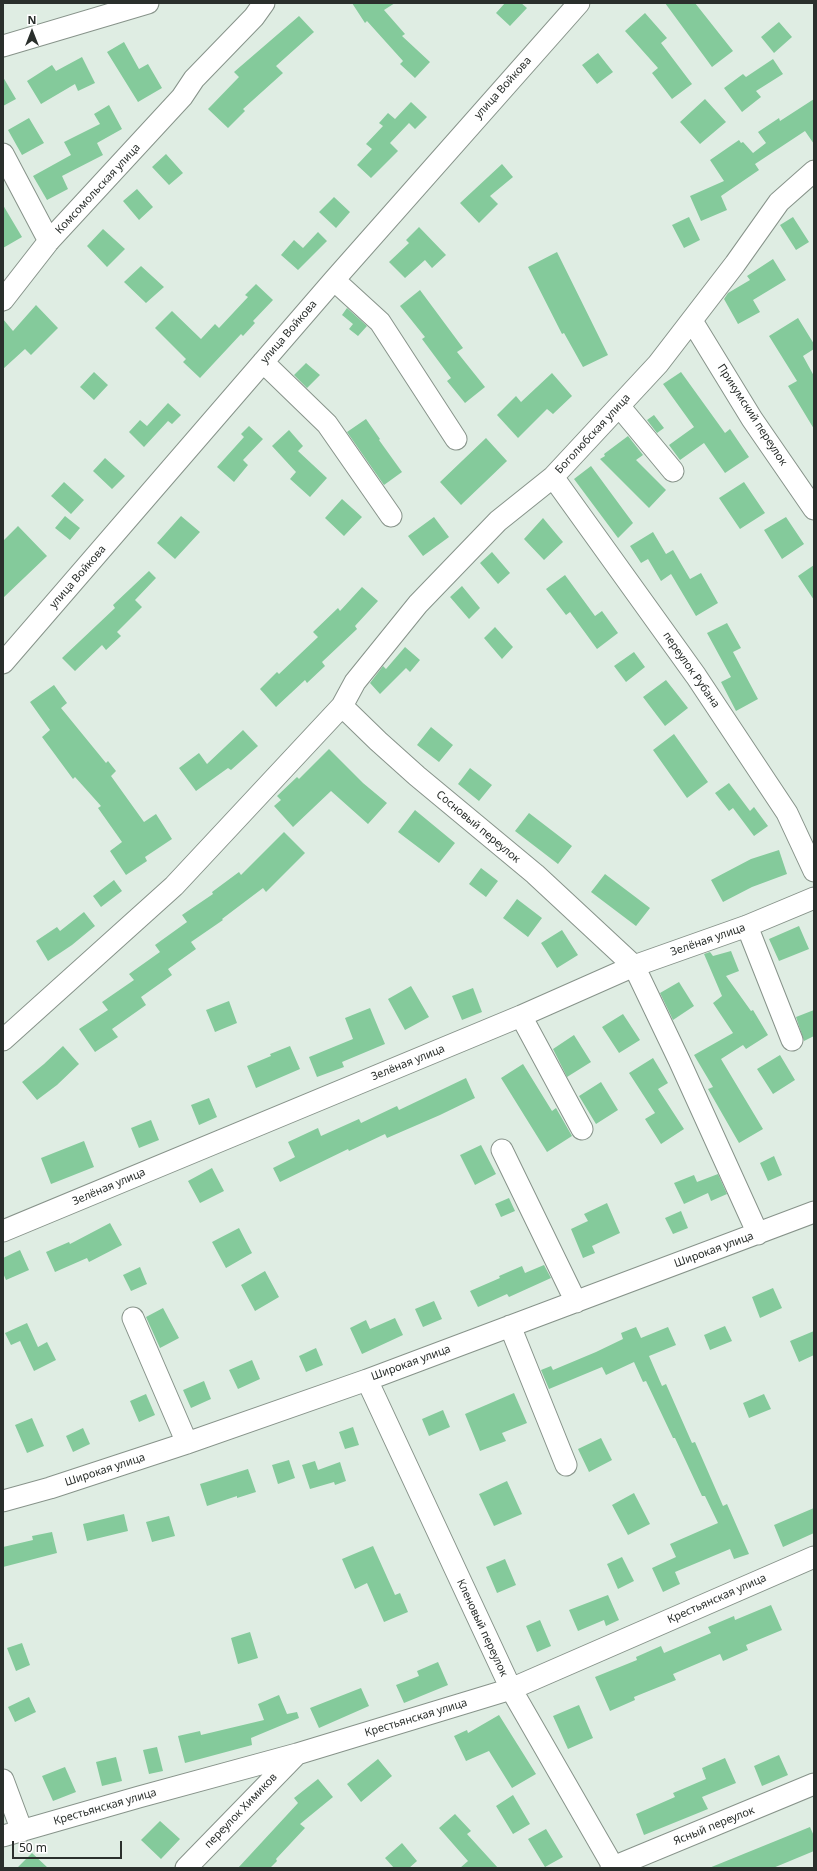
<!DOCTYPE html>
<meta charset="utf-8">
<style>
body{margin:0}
#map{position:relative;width:817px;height:1871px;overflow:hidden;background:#dfede3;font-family:"Noto Sans",sans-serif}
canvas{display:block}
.frame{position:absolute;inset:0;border:4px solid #2a2f2c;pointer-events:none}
.north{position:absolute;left:12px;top:12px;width:40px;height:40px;-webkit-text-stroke:3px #fff;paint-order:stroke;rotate:0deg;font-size:11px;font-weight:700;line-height:16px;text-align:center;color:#2a2f2c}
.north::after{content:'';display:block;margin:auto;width:14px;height:18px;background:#2a2f2c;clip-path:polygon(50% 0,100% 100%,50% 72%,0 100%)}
.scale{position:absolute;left:12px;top:1841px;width:110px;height:18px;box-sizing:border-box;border:2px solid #2a2f2c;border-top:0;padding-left:5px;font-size:12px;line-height:14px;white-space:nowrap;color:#2a2f2c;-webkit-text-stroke:3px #fff;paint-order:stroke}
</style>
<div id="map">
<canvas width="817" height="1871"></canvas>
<div class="frame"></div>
<div class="north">N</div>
<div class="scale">50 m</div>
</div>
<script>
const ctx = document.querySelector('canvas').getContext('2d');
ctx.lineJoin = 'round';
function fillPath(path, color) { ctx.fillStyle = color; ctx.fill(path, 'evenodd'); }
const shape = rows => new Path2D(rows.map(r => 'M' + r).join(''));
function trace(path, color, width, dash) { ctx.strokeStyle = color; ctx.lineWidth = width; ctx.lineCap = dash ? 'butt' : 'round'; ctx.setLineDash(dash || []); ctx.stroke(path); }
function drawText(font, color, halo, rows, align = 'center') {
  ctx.font = font + ' "Noto Sans",sans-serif'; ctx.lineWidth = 3.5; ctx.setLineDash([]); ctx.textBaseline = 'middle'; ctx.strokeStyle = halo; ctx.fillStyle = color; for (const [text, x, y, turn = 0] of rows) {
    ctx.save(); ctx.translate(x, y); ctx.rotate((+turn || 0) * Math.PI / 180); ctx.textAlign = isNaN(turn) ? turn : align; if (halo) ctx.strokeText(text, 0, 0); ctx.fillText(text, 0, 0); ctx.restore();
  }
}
const building = shape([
 [352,3,395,3,384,10,405,34,402,36,430,62,415,78,400,64,403,61,367,21,365,23],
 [505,3,521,3,527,8,510,26,496,13],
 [665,3,695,3,733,51,712,67],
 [645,13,667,38,661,43,692,84,672,99,652,73,658,68,625,31],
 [299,16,314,32,276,66,283,73,243,109,245,111,228,128,208,109,239,77,234,72],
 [779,22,792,37,774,53,761,37],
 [124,42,139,69,148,64,162,88,138,102,107,52],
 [598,53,613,72,597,84,582,65],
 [82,57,95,83,78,91,75,84,41,104,27,81,52,65,56,71],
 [773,59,783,74,756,91,761,97,742,112,724,88,743,74,746,77],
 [3,77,16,99,3,106],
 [705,99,726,122,700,144,680,122],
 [814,99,814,144,805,131,755,164,759,170,721,196,727,210,701,221,690,196,724,181,710,160,739,140,741,143,743,142,753,153,766,143,758,132,779,118,780,121],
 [411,102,427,117,415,129,409,123,390,143,398,151,371,178,357,165,372,149,366,144,383,126,379,123,388,113,395,119],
 [109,105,122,129,97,143,103,155,62,176,68,189,47,200,33,176,71,155,64,142,100,124,94,114],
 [29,118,44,143,22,155,8,130],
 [166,154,183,173,169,185,152,167],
 [502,164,513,177,490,196,498,204,479,223,460,203],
 [137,189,153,207,139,220,123,201],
 [334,197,350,212,336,228,319,212],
 [3,205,22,237,3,248],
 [689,217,700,240,684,248,672,225],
 [793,217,809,242,796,250,780,225],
 [419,227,446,255,432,268,425,260,405,278,389,262,409,243,406,240],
 [103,229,125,249,107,267,87,246],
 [318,232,327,241,298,270,281,255,294,240,303,248],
 [557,252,608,355,583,367,564,333,562,334,528,267],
 [773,259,786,280,753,300,760,312,738,324,724,299,728,293,750,280,747,276],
 [141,266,164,287,146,303,124,282],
 [256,284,273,300,253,321,255,323,243,336,241,334,200,378,183,362,186,359,155,328,172,311,201,339,215,324,219,328,248,297,245,295],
 [420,290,463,348,457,352,485,387,465,403,447,381,451,378,422,339,425,337,400,306],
 [36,305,58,328,31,355,25,349,3,369,3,319,13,331],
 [347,308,367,326,358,336,349,329,353,324,342,315],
 [798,318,814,344,814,349,803,356,814,376,814,429,788,386,797,381,769,336],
 [306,363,320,375,307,388,294,375],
 [94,372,108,385,94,400,80,387],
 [681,372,725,433,730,429,749,457,725,473,704,443,680,460,669,445,694,427,663,384],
 [552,373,572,396,553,414,547,409,518,438,497,415,516,396,521,402],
 [168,403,181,415,172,424,168,421,144,447,129,432,140,420,147,426],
 [654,415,664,428,657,433,647,420],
 [366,419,380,439,379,440,402,472,384,485,347,432],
 [249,426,263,439,243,460,248,465,234,482,217,467,244,437,241,434],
 [289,430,303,446,298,451,327,478,310,497,290,479,296,472,272,446],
 [628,436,643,455,636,460,666,490,649,508,600,459,605,456,604,454],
 [486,438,507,461,461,505,440,482],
 [105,458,125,476,112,489,93,471],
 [591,466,633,523,618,538,574,479],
 [64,482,84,500,71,514,51,496],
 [744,482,765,513,740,529,719,498],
 [342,499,362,517,344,536,325,518],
 [65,516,80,528,70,540,55,528],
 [181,516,200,532,175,559,157,543],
 [434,517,449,537,423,556,408,536],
 [786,517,804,544,782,559,764,530],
 [543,518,563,542,544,560,524,539],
 [18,526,47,556,3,598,3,541],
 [653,532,666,554,673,550,690,579,701,573,718,603,696,616,671,574,661,581,648,559,641,563,630,546],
 [492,552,510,573,498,584,480,563],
 [814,565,814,600,798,576],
 [149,571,156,578,135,600,142,607,117,632,121,636,106,650,102,645,75,671,62,658,115,608,113,605],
 [565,575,595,616,602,611,618,633,597,649,570,612,566,615,546,589],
 [462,586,480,608,469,619,450,597],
 [362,587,378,601,355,626,357,629,322,662,325,666,307,683,305,680,276,707,260,689,277,672,279,674,318,637,313,632,338,608,340,611],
 [727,623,741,648,733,652,758,699,736,711,721,682,731,677,707,633],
 [495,627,513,647,502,659,484,638],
 [405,647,420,660,410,672,406,668,380,694,370,683,383,666,386,669],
 [634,652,645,667,626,682,614,666],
 [666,680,688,708,665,726,643,697],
 [54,685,67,703,61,708,106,763,108,761,116,771,111,776,144,822,156,814,172,839,145,857,147,861,126,875,110,851,122,842,98,808,101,806,75,777,73,779,42,737,50,730,30,702],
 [431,727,453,745,439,762,417,745],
 [243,730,258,746,231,770,228,768,196,791,179,768,199,753,207,764],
 [674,734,708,782,687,798,653,750],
 [329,749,363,783,387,803,368,824,331,791,293,827,274,806,281,800,277,796,297,777,299,779],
 [470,768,492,785,479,801,458,784],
 [729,783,750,811,754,807,768,826,754,836,733,808,729,811,715,793],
 [415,810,455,843,439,863,398,832],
 [529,813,572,846,558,864,515,831],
 [284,832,305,853,266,892,263,888,222,919,223,920,191,942,196,949,168,969,172,975,141,997,146,1005,112,1029,118,1037,95,1052,79,1029,108,1010,102,1002,134,980,129,974,160,952,155,945,187,922,182,915,213,894,212,892,239,872,241,875],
 [779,850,787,874,752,887,723,902,711,880,751,859],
 [481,868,498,881,486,897,469,884],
 [605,874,650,908,636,926,591,892],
 [114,880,122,891,101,907,93,896],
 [517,899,542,918,528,937,503,918],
 [84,912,95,926,72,945,48,961,36,941,57,927,60,931],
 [799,926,809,949,779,961,769,939],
 [562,930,578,955,557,968,541,943],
 [731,951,739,971,726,976,751,1011,753,1010,768,1035,746,1049,743,1045,721,1059,763,1129,739,1143,708,1089,713,1087,694,1055,733,1033,713,1003,722,996,704,954,710,952,713,956],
 [679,982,694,1006,673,1020,660,993],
 [411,986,429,1017,405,1030,388,999],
 [473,988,482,1012,462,1020,452,996],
 [229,1001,237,1023,215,1032,206,1010],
 [370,1008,385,1044,342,1062,344,1067,317,1077,309,1057,353,1039,345,1018],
 [814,1010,814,1036,804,1041,796,1017],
 [623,1014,640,1040,619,1053,602,1027],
 [574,1035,591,1062,567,1077,553,1049],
 [63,1046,79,1064,57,1085,37,1100,22,1082,44,1064],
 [290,1046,300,1069,256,1088,247,1066,271,1056,270,1054],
 [780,1055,795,1080,773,1094,757,1069],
 [653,1058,668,1083,658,1089,684,1129,661,1144,645,1119,655,1113,629,1073],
 [523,1064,552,1111,556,1108,572,1136,547,1152,501,1078],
 [466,1078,475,1098,440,1115,387,1138,385,1134,349,1151,348,1149,280,1182,273,1168,295,1157,288,1142,318,1128,321,1136,359,1119,361,1123,397,1106,399,1110],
 [601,1082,618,1110,596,1124,579,1096],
 [209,1098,217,1117,199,1125,191,1105],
 [151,1120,159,1140,139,1148,131,1128],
 [84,1141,94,1167,51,1184,41,1158],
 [481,1145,496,1174,475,1185,460,1155],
 [774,1156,782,1175,768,1181,760,1163],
 [212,1168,224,1191,200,1203,188,1181],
 [718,1174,727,1194,711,1201,708,1193,684,1204,674,1183,694,1175,697,1182],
 [509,1198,515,1211,501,1217,495,1204],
 [607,1203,620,1233,592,1246,595,1253,583,1258,571,1229,588,1221,584,1214],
 [681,1211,688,1228,673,1234,665,1218],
 [110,1223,122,1245,89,1262,87,1258,55,1272,46,1252,69,1242,70,1244],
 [239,1228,252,1253,226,1268,212,1242],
 [20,1250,29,1270,6,1280,3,1273,3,1258],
 [544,1265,551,1278,509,1297,507,1294,478,1307,470,1291,500,1278,499,1276,522,1266,525,1273],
 [140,1267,147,1284,131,1291,123,1275],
 [265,1271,279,1297,255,1311,241,1285],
 [773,1288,782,1308,760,1318,752,1297],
 [434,1301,442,1319,423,1327,415,1309],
 [163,1308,179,1338,160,1348,146,1317],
 [395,1318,403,1335,362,1354,350,1328,366,1320,370,1329],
 [27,1323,38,1347,47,1342,56,1360,34,1371,20,1341,11,1345,5,1333],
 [725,1326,732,1341,710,1350,704,1335],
 [636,1327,641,1338,668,1327,676,1345,649,1356,662,1386,666,1384,692,1443,695,1442,723,1506,727,1504,749,1554,734,1559,730,1549,675,1572,680,1584,663,1592,652,1568,676,1557,670,1544,718,1523,705,1496,702,1496,675,1438,673,1438,646,1381,643,1382,634,1362,606,1375,602,1367,549,1389,541,1370,551,1366,553,1370,596,1352,623,1339,621,1333],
 [814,1331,814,1355,799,1362,790,1341],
 [316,1348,323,1365,306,1372,299,1356],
 [252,1360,260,1379,238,1389,229,1370],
 [204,1381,211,1399,191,1408,183,1390],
 [514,1393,527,1423,502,1433,506,1441,480,1451,465,1414],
 [146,1394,155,1415,139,1422,130,1401],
 [764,1394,771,1409,749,1418,743,1403],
 [443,1410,450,1427,429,1436,422,1419],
 [32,1418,44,1446,27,1453,15,1425],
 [353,1427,359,1445,345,1449,339,1432],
 [83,1428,90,1444,73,1452,66,1436],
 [601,1438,612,1460,589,1472,578,1449],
 [289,1460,295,1478,278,1484,272,1465],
 [315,1461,318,1470,340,1462,346,1481,335,1485,334,1482,310,1489,302,1465],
 [248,1469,256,1492,237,1498,237,1496,207,1506,200,1484],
 [507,1481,522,1514,494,1526,479,1494],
 [634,1493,650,1524,628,1535,612,1505],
 [814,1508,814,1533,783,1547,774,1525],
 [124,1514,128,1531,87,1541,83,1524],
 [169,1516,175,1536,152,1542,146,1522],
 [52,1532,57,1553,3,1567,3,1547,33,1540,32,1536],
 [373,1546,395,1595,400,1593,408,1612,384,1622,367,1583,355,1589,342,1559],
 [622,1557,634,1581,618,1589,607,1564],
 [505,1559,516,1585,497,1593,486,1567],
 [608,1595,619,1620,606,1626,604,1620,578,1631,569,1610],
 [771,1605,782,1630,746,1645,748,1650,723,1661,720,1654,673,1674,676,1680,634,1697,635,1700,610,1711,595,1677,637,1660,636,1657,661,1646,664,1653,711,1633,708,1627,734,1616,735,1620],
 [540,1620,551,1646,537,1652,526,1626],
 [250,1632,258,1658,238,1664,231,1638],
 [22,1643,30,1665,16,1671,7,1648],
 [438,1662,448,1685,404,1703,396,1685,419,1676,417,1671],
 [361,1688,369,1706,319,1728,310,1708],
 [279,1695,287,1714,297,1712,299,1718,251,1738,252,1745,185,1763,178,1736,200,1731,201,1735,264,1720,258,1704],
 [29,1697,36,1712,15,1722,8,1707],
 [579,1705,593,1738,568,1749,553,1716],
 [499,1715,536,1774,512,1788,489,1751,466,1761,454,1736,467,1730,468,1733],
 [157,1747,163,1771,149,1774,143,1750],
 [779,1755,788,1775,762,1786,754,1766],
 [116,1757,122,1781,102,1786,96,1762],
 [725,1758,736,1783,702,1797,708,1809,644,1835,636,1814,675,1797,673,1793,706,1779,702,1768],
 [378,1759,392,1776,361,1802,347,1784],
 [65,1767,76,1792,53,1801,42,1776],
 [318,1779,333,1797,300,1824,305,1828,276,1859,277,1861,270,1868,238,1868,298,1803,294,1798],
 [513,1795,530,1824,513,1834,496,1806],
 [455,1814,471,1831,467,1834,498,1868,460,1868,468,1861,439,1828],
 [160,1821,180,1839,161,1859,141,1840],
 [810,1827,814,1836,814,1851,773,1868,709,1868],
 [546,1829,563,1857,545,1867,528,1839],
 [402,1843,417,1861,409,1868,394,1868,385,1858],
 [32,1853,48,1868,17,1868]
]);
const minor = shape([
 [3,46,148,3],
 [3,154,49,241],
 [334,280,380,322,456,439],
 [3,300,49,241,182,97,194,79,254,17,264,3],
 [692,321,752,419,814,509],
 [263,362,327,424,391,516],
 [619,406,673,471],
 [553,477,696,676,787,813,814,871],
 [3,663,334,280,579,3],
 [747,926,792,1040],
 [521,1016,582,1129],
 [3,1040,174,886,342,706],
 [502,1150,576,1302],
 [3,1231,521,1016,634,966,747,926,814,898],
 [758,1234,679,1060,634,966,535,874,417,776,378,741,342,706,355,682,418,604,498,521,553,477,658,364,735,264,779,202,814,171],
 [133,1318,187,1443],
 [510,1326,566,1465],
 [367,1380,511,1689,614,1868],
 [3,1501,50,1488,187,1443,367,1380,814,1212],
 [3,1780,22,1831],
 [3,1836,139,1797,297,1754,511,1689,814,1557],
 [186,1868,296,1755],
 [611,1868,814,1784]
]);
const streetNames = [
 ["улица Войкова",503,88,-48],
 ["Комсомольская улица",98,189,-47],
 ["улица Войкова",289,332,-49],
 ["Прикумский переулок",752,415,57],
 ["Боголюбская улица",593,434,-47],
 ["улица Войкова",78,577,-49],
 ["переулок Рубана",691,670,55],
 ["Сосновый переулок",478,827,40],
 ["Зелёная улица",708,940,-19],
 ["Зелёная улица",408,1063,-22],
 ["Зелёная улица",109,1187,-23],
 ["Широкая улица",714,1250,-20],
 ["Широкая улица",411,1363,-20],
 ["Широкая улица",105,1470,-18],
 ["Крестьянская улица",717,1599,-24],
 ["Кленовый переулок",482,1628,65],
 ["Крестьянская улица",416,1718,-17],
 ["Крестьянская улица",105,1807,-16],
 ["переулок Химиков",241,1811,-46],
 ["Ясный переулок",714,1826,-22]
];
fillPath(building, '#84ca9b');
trace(minor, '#87938a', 23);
trace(minor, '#fff', 21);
drawText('11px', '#2a2f2c', '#fff', streetNames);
</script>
